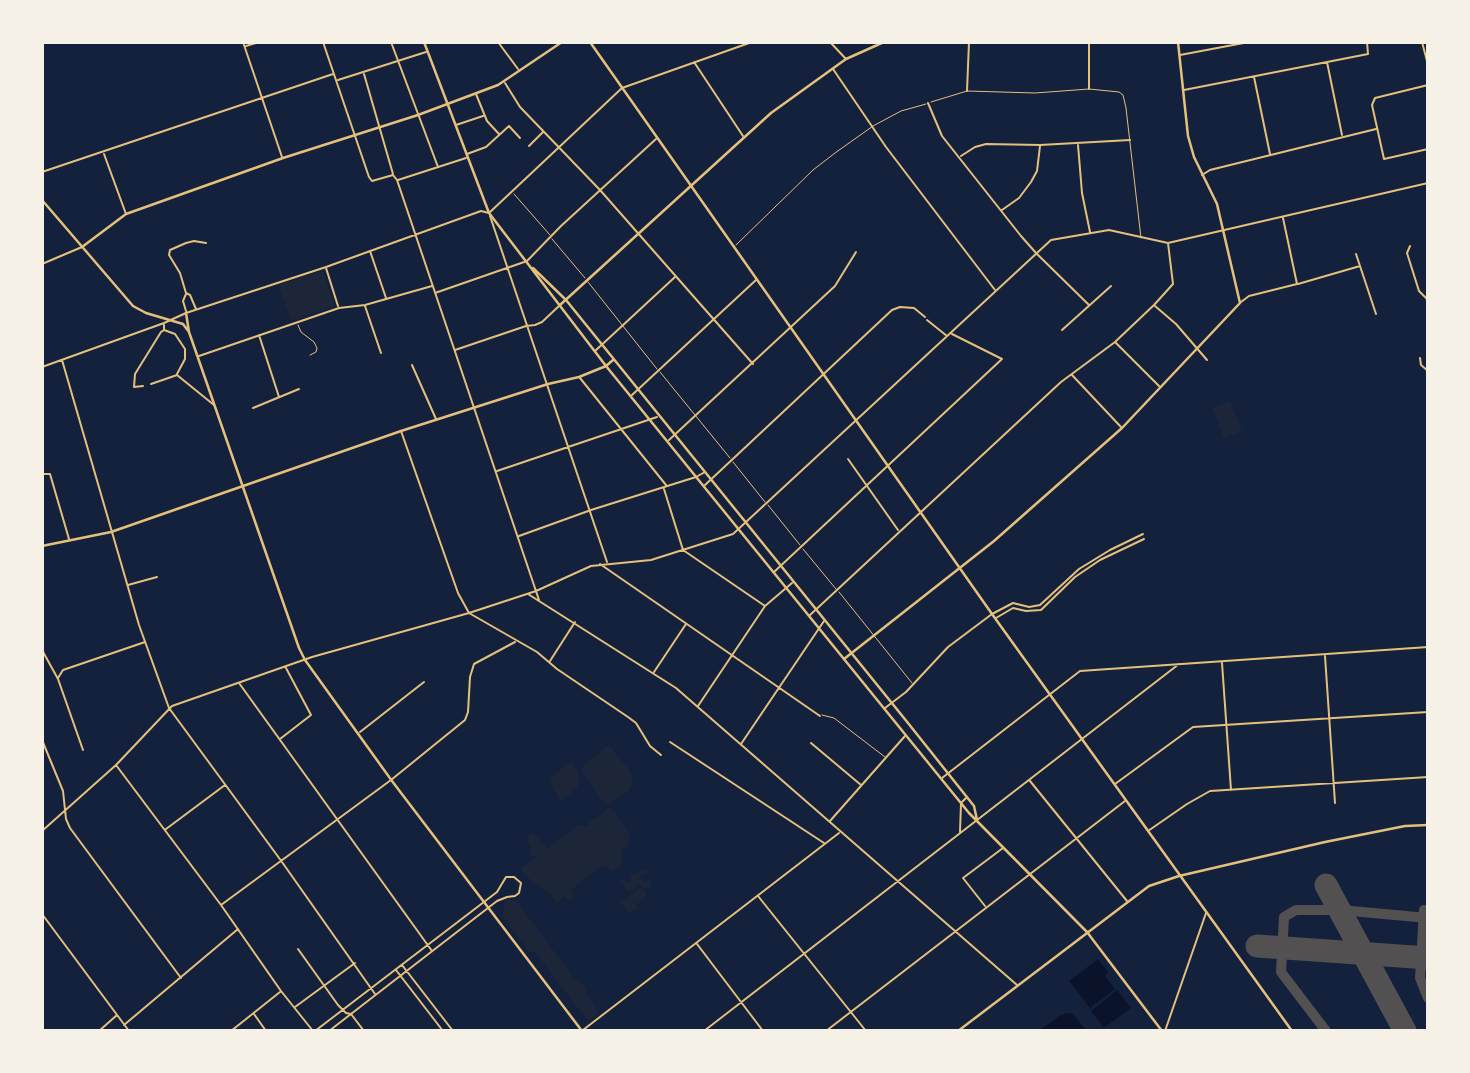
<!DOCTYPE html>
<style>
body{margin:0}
#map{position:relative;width:1470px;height:1073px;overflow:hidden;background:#14213d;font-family:"DejaVu Sans",sans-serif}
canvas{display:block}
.frame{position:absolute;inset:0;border:44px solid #f6f1e7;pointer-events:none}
</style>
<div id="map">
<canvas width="1470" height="1073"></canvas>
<div class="frame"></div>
</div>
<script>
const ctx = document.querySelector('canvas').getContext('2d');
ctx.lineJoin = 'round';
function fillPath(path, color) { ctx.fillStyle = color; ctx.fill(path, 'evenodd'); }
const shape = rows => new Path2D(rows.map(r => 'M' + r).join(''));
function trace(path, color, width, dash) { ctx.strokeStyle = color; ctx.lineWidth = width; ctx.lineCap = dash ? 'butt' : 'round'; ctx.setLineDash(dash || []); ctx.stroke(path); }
const green = shape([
 [323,271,335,306,291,321,278,285],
 [1230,401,1242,431,1224,438,1212,408],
 [609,745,630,771,633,781,630,789,608,805,601,799,581,770,584,764],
 [568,764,573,764,578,771,580,781,576,789,561,801,554,791,553,786,549,784,551,777],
 [608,808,613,810,629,833,628,844,621,852,623,863,612,871,603,865,571,890,576,896,570,901,563,896,557,904,551,895,523,874,521,868,536,857,530,854,530,846,526,839,533,832,547,849,578,825,588,826,589,822,599,817],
 [643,870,648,873,640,875,640,879,644,883,649,880,653,887,643,888,647,895,641,899,638,905,631,896,639,909,628,912,620,902,643,886,641,884,629,893,620,880,630,882,631,872,633,874],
 [507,899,516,901,576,980,585,986,588,997,599,1013,588,1021,535,952,529,952,502,916,505,900]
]);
const water = shape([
 [1098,959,1108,972,1105,976,1115,989,1090,1008,1069,981],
 [1117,990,1131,1008,1104,1028,1091,1011],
 [1067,1013,1073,1014,1087,1031,1039,1031,1059,1016]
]);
const taxiway = shape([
 [1424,910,1420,978,1428,998],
 [1326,1031,1281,972,1284,917,1296,910,1340,910,1428,918]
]);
const runway = shape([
 [1326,885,1405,1031],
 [1257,946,1428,958]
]);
const service = shape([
 [931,102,967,91,1035,93,1089,89,1119,92,1123,95,1126,108,1141,238],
 [514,194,550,235],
 [552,239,585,278],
 [736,245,813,170,835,153,873,126,901,111,926,104],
 [588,282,657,369],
 [298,325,301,332,314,342,317,348,316,352,310,355],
 [660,372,730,458],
 [733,462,765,502],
 [768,505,800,545],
 [803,549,836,589],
 [839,592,912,683],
 [822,715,834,718,885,757]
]);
const minor = shape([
 [243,42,282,157],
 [323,42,369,177,372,181,393,175,397,180,539,600],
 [391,42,438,167],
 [498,42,518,69],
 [830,42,846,59],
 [1089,42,1089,89],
 [1422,42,1427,61],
 [246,46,259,42],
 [1180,55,1249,42],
 [694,62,743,136],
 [1327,62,1342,135],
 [833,69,886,147,995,290],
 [364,74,393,174],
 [1254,77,1270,154],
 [338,80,426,52],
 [505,83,520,107,600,190,753,364],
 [1428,85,1375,98,1372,105,1384,159,1428,149],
 [1184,90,1368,54,1367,42],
 [967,91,969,42],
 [476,94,487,121,499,134],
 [928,103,942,136,1021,236,1036,253,1089,305],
 [456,125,483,116],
 [1078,145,1082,193,1090,232],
 [529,146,543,132],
 [104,154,126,214],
 [467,154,486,147,509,126,520,138],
 [961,156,975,147,986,144,1040,145,1130,140],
 [42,172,333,74],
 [1202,175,1210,170,1376,129],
 [398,180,466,158],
 [1002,210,1019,198,1031,182,1037,171,1040,146],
 [490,216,607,562],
 [1410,246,1407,253,1419,291,1428,300],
 [370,251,386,298],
 [1356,254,1376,314],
 [42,264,82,247],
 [326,268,338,306],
 [1298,284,1360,266],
 [435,293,527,261,561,226,656,139],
 [1241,302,1249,296,1297,284,1283,218],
 [365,306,381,353],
 [1155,306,1176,324,1207,360],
 [196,309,190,295,186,293,180,273,169,255,170,250,186,243,194,241,206,243],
 [186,311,183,301,186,294],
 [927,320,947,336],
 [164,330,175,334,185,349,185,359,177,374],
 [1062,330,1111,286],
 [259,335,279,397],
 [1116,343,1159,386],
 [455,350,526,326,535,325,542,322,559,306],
 [595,351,675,277],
 [199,356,339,308,365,305,432,286],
 [1420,358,1421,365,1428,371],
 [62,360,139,625,169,708,282,862,375,994],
 [412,365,436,419],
 [42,367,164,323,186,313,326,267,481,211,489,213,622,88,752,42],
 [1072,375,1121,427],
 [580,378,666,485],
 [151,384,177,375,214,405],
 [143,386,134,387,135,374,161,332,164,330,164,325],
 [632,395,756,280],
 [253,408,299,389],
 [401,431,458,593,469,613,537,652,557,669,628,717,636,723,650,746,661,755],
 [669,440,835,286,856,252],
 [848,459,898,530],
 [497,471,657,417],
 [42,474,50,474,69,539],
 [705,485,892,310,900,307,914,308,925,317],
 [664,489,683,550,765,606],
 [519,536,591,510,696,477,705,472],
 [600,564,820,716],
 [774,572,1002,359,952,334],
 [128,585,157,577],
 [528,594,676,688,1017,985],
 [810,615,1061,382,1115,342,1154,305,1173,284,1168,243],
 [996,618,1013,608,1026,611,1041,610,1075,577,1100,560,1144,539],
 [42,650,58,679,83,750],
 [1325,656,1335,803],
 [550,661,575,622],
 [1222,663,1231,790],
 [654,672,686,624],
 [58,678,63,670,145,642],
 [239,683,432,951],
 [698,706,765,606,792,583],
 [885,708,906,692,948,647,992,614,1013,603,1029,607,1040,605,1079,569,1110,550,1143,534],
 [360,732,424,682],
 [280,739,311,715,286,668],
 [42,740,63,791,66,819,70,828,181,978],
 [670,742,824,843],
 [811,743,861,785],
 [741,744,824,621],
 [116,765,221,905,281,991,313,1031],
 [942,778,1080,671,1428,647],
 [1030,781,1127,901],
 [1115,784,1193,727,1428,712],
 [830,821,905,736],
 [166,829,225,785],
 [42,831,116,765,172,706,312,657,469,613,536,591,591,566,651,560,733,534,1051,240,1109,230,1168,243,1428,183],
 [1148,831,1187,804,1210,791,1428,777],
 [960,832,961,803,966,798],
 [758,896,866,1031],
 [221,905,391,780,465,720,468,712,470,677,474,664,515,642],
 [985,906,963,878,1003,848],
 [42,914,129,1031],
 [697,944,763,1031],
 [298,949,338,1005,346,1013,351,1014,364,1031],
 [402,965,453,1031],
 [396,970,443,1031],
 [295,1007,355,963],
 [254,1014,266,1031],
 [124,1025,238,929],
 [583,1030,839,833],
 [99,1031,117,1015],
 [231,1031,280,992],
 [315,1031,497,892,506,877,514,877,521,883,519,893,515,896,507,897,497,901,329,1031],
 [704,1031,1179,664],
 [826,1031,1125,801],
 [1165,1031,1206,913]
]);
const tertiary = shape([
 [1428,44,1428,69],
 [82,247,126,214,283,158,418,115,498,85,562,42],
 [560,305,771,113,846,59,884,42],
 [42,546,111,532,401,431,548,384,579,377,606,366,613,360],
 [844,659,994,541,1122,428,1240,303,1217,204,1194,157,1188,136,1178,42],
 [1087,932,1162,1031]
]);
const secondary = shape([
 [424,42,489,213,606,366,969,813,1087,932],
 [590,42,992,614,1292,1031],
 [42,200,133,306,146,313,183,324,189,332,299,648,305,660,392,781,582,1031],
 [533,268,566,300,908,723,974,806,977,820],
 [186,313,189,332],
 [958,1031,1149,886,1179,876,1325,842,1405,826,1428,825]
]);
fillPath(green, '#1d2539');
fillPath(water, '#0b132b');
trace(taxiway, '#525050', 10);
trace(runway, '#525050', 23);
trace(service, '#e5c07b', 1);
trace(minor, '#e5c07b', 2);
trace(tertiary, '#e5c07b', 2.5);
trace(secondary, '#e5c07b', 2.5);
</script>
